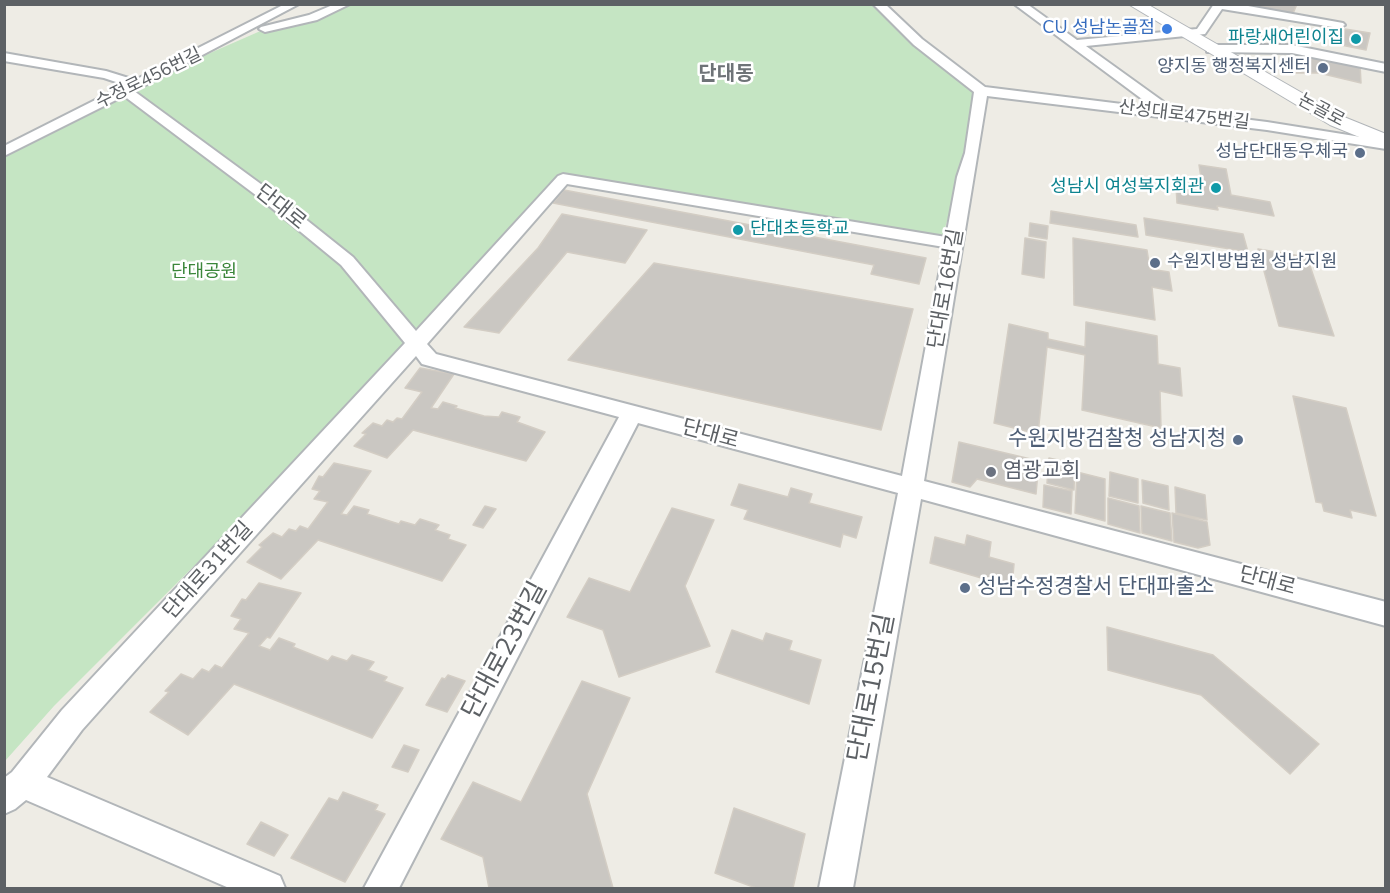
<!DOCTYPE html>
<meta charset="utf-8">
<style>
body{margin:0}
#map{position:relative;width:1390px;height:893px;overflow:hidden;background:#eeece5;font-family:"Nunito Sans",sans-serif}
canvas{display:block}
.frame{position:absolute;inset:0;border:6px solid #5d6165;pointer-events:none}
</style>
<div id="map">
<canvas width="1390" height="893"></canvas>
<div class="frame"></div>
</div>
<script>
const ctx = document.querySelector('canvas').getContext('2d');
ctx.lineJoin = 'round';
function fillPath(path, color) { ctx.fillStyle = color; ctx.fill(path, 'evenodd'); }
const shape = rows => new Path2D(rows.map(r => 'M' + r).join(''));
function trace(path, color, width, dash) { ctx.strokeStyle = color; ctx.lineWidth = width; ctx.lineCap = dash ? 'butt' : 'round'; ctx.setLineDash(dash || []); ctx.stroke(path); }
function drawText(font, color, halo, rows, align = 'center') {
  ctx.font = font + ' "Nunito Sans","Noto Sans KR",sans-serif'; ctx.lineWidth = 5; ctx.setLineDash([]); ctx.textBaseline = 'middle'; ctx.strokeStyle = halo; ctx.fillStyle = color; for (const [text, x, y, turn = 0] of rows) {
    ctx.save(); ctx.translate(x, y); ctx.rotate((+turn || 0) * Math.PI / 180); ctx.textAlign = isNaN(turn) ? turn : align; if (halo) ctx.strokeText(text, 0, 0); ctx.fillText(text, 0, 0); ctx.restore();
  }
}
const green = shape([
 [345,5,878,5,981,91,975,127,942,238,561,175,415,345,54,706,5,761,5,151,137,85,265,29]
]);
const building = shape([
 [1228,4,1297,4,1292,16,1228,4],
 [1345,29,1370,33,1366,50,1341,45,1345,29],
 [1303,53,1360,64,1361,83,1319,73,1294,73,1278,64,1300,61,1303,53],
 [1199,165,1226,169,1231,195,1270,202,1274,216,1217,206,1218,210,1177,203,1176,186,1203,191,1199,165],
 [564,190,926,258,919,284,871,274,874,265,553,203,564,190],
 [1051,211,1136,225,1138,237,1050,223,1051,211],
 [562,214,647,230,625,263,567,252,499,333,464,327,538,248,562,214],
 [1144,218,1243,234,1248,252,1146,235,1144,218],
 [1030,223,1048,226,1047,239,1029,236,1030,223],
 [1025,238,1046,242,1044,278,1022,274,1025,238],
 [1073,238,1147,250,1150,269,1169,272,1172,291,1152,287,1155,320,1074,305,1073,238],
 [1258,249,1307,257,1334,336,1279,326,1258,249],
 [654,263,913,309,881,430,568,360,654,263],
 [1086,322,1157,336,1158,364,1180,368,1182,396,1160,391,1161,428,1082,410,1085,355,1047,347,1038,434,994,423,1009,324,1048,333,1048,339,1085,347,1086,322],
 [420,368,454,374,431,408,438,409,443,402,457,406,455,408,484,416,499,417,502,412,520,417,517,422,545,432,526,461,413,430,387,458,354,446,366,434,362,433,373,423,382,426,387,420,393,422,397,418,402,419,422,392,405,388,420,368],
 [1293,396,1346,408,1376,516,1350,510,1352,518,1324,511,1322,503,1316,502,1293,396],
 [959,442,1039,461,1036,494,977,479,970,487,952,482,959,442],
 [1049,458,1075,464,1074,490,1047,483,1049,458],
 [334,463,371,471,341,514,347,515,354,506,369,510,367,514,399,524,401,521,415,525,420,519,439,525,435,530,450,535,448,539,466,545,442,581,318,540,281,579,247,562,262,547,259,545,273,533,282,537,289,529,296,531,300,526,308,529,328,502,314,499,320,491,312,489,319,476,323,477,334,463],
 [1077,472,1105,479,1105,521,1075,513,1077,472],
 [1110,472,1138,479,1138,503,1109,496,1110,472],
 [1142,480,1168,486,1169,510,1143,503,1142,480],
 [739,484,788,497,791,488,812,494,809,503,862,517,856,538,843,534,840,547,744,519,748,510,731,505,739,484],
 [1044,485,1072,491,1071,514,1043,507,1044,485],
 [1175,487,1205,495,1207,520,1176,513,1175,487],
 [1108,498,1139,506,1140,533,1108,524,1108,498],
 [485,506,496,509,483,528,473,525,485,506],
 [1141,506,1170,513,1172,541,1142,533,1141,506],
 [672,508,714,520,685,586,710,646,619,677,603,630,567,617,589,578,630,592,672,508],
 [1172,513,1207,522,1210,545,1198,548,1174,542,1172,513],
 [967,535,991,542,989,557,1014,564,1012,587,930,563,935,537,965,545,967,535],
 [259,583,301,593,270,638,267,637,259,646,270,650,279,638,295,644,293,647,328,661,332,656,347,661,352,655,374,662,368,670,387,677,384,681,403,688,372,738,234,684,188,735,150,712,169,692,165,691,181,674,193,679,202,669,209,672,215,665,222,668,249,633,234,629,241,619,231,616,242,599,246,600,259,583],
 [1107,627,1213,655,1319,744,1290,774,1201,695,1108,670,1107,627],
 [732,630,763,641,766,633,792,641,789,650,821,660,809,704,716,672,732,630],
 [448,675,465,681,447,712,426,705,442,678,445,679,448,675],
 [582,681,630,698,587,794,613,888,489,888,483,857,441,839,473,782,521,802,582,681],
 [404,745,419,750,408,772,392,767,404,745],
 [343,792,378,805,375,810,385,814,345,882,291,858,329,798,338,801,343,792],
 [734,808,805,834,793,888,756,888,715,873,734,808],
 [261,822,288,835,274,856,247,844,261,822]
]);
const street = shape([
 [285,4,299,4,134,91,269,190,353,257,416,331,558,176,563,174,946,237,957,177,965,153,974,92,914,45,873,4,885,4,922,39,985,87,1154,108,1014,4,1027,4,1077,40,1197,29,1214,4,1237,4,1343,23,1345,25,1339,28,1222,9,1205,34,1086,46,1168,105,1171,110,1267,122,1386,141,1386,149,1267,130,987,96,924,481,1386,602,1386,626,921,499,853,888,819,888,898,493,638,423,399,888,364,888,619,417,422,364,416,356,82,730,47,777,280,876,285,888,229,888,26,800,15,809,4,814,4,778,12,772,62,710,405,343,341,265,257,196,124,96,4,156,4,146,125,85,104,78,4,61,4,53,106,71,135,80,285,4],
 [567,184,944,247,902,476,436,354,427,344,567,184],
 [335,4,350,4,317,20,265,32,259,29,261,27,309,15,335,4],
 [1211,45,1292,45,1386,64,1386,72,1292,53,1207,52,1207,46,1211,45]
]);
const secondary = shape([
 [1128,4,1147,4,1344,117,1386,134,1386,148,1330,125,1128,4]
]);
const markers = [
 [1167,29,6,"#3f7fe0"],
 [1356,39,6,"#0f9aa8"],
 [1323,68,6,"#5c6f8a"],
 [1360,153,6,"#5c6f8a"],
 [1216,188,6,"#0f9aa8"],
 [738,230,6,"#0f9aa8"],
 [1155,263,6,"#5c6f8a"],
 [1238,440,6,"#5c6f8a"],
 [991,472,6,"#6b7280"],
 [965,588,6,"#5c6f8a"]
];
const farShopnames = [
 ["CU 성남논골점",1155,29]
];
const farCulturenames = [
 ["파랑새어린이집",1344,39],
 ["성남시 여성복지회관",1204,188],
 ["단대초등학교",750,230,"left"]
];
const farServicenames = [
 ["양지동 행정복지센터",1311,68],
 ["성남단대동우체국",1348,153],
 ["수원지방법원 성남지원",1167,263,"left"]
];
const farStreetnames = [
 ["수정로456번길",149,79,-26],
 ["논골로",1321,111,28],
 ["산성대로475번길",1184,116,7]
];
const farParknames = [
 ["단대공원",204,273]
];
const farQuarternames = [
 ["단대동",726,75]
];
const streetNames = [
 ["단대로",280,208,39],
 ["단대로16번길",947,289,-80],
 ["단대로",710,435,15],
 ["단대로31번길",209,571,-48],
 ["단대로",1267,582,15]
];
const serviceNames = [
 ["수원지방검찰청 성남지청",1226,440],
 ["성남수정경찰서 단대파출소",977,588,"left"]
];
const worshipNames = [
 ["염광교회",1003,472]
];
const nearStreetnames = [
 ["단대로23번길",506,651,-62],
 ["단대로15번길",873,688,-79]
];
fillPath(green, '#c5e5c3');
fillPath(building, '#cac7c2');
trace(building, '#d3cdc4', 1.5);
trace(street, '#b2b6b9', 4);
trace(secondary, '#b1b5b9', 2);
fillPath(street, '#fff');
fillPath(secondary, '#fff');
for (const [x, y, r, color] of markers) { const dot = new Path2D(); dot.arc(x, y, r, 0, 2 * Math.PI); ctx.fillStyle = color; ctx.fill(dot); trace(dot, '#fff', 2); }
drawText('18px', '#366cbe', '#fff', farShopnames, 'right');
drawText('18px', '#0d838f', '#fff', farCulturenames, 'right');
drawText('18px', '#4e5e75', '#fff', farServicenames, 'right');
drawText('18px', '#5d6165', '#fff', farStreetnames);
drawText('18px', '#3b863a', '#fff', farParknames);
drawText('bold 20px', '#6e7377', '#fff', farQuarternames);
drawText('21px', '#5d6165', '#fff', streetNames);
drawText('21px', '#4e5e75', '#fff', serviceNames, 'right');
drawText('21px', '#5b616d', '#fff', worshipNames, 'left');
drawText('26px', '#5d6165', '#fff', nearStreetnames);
</script>
